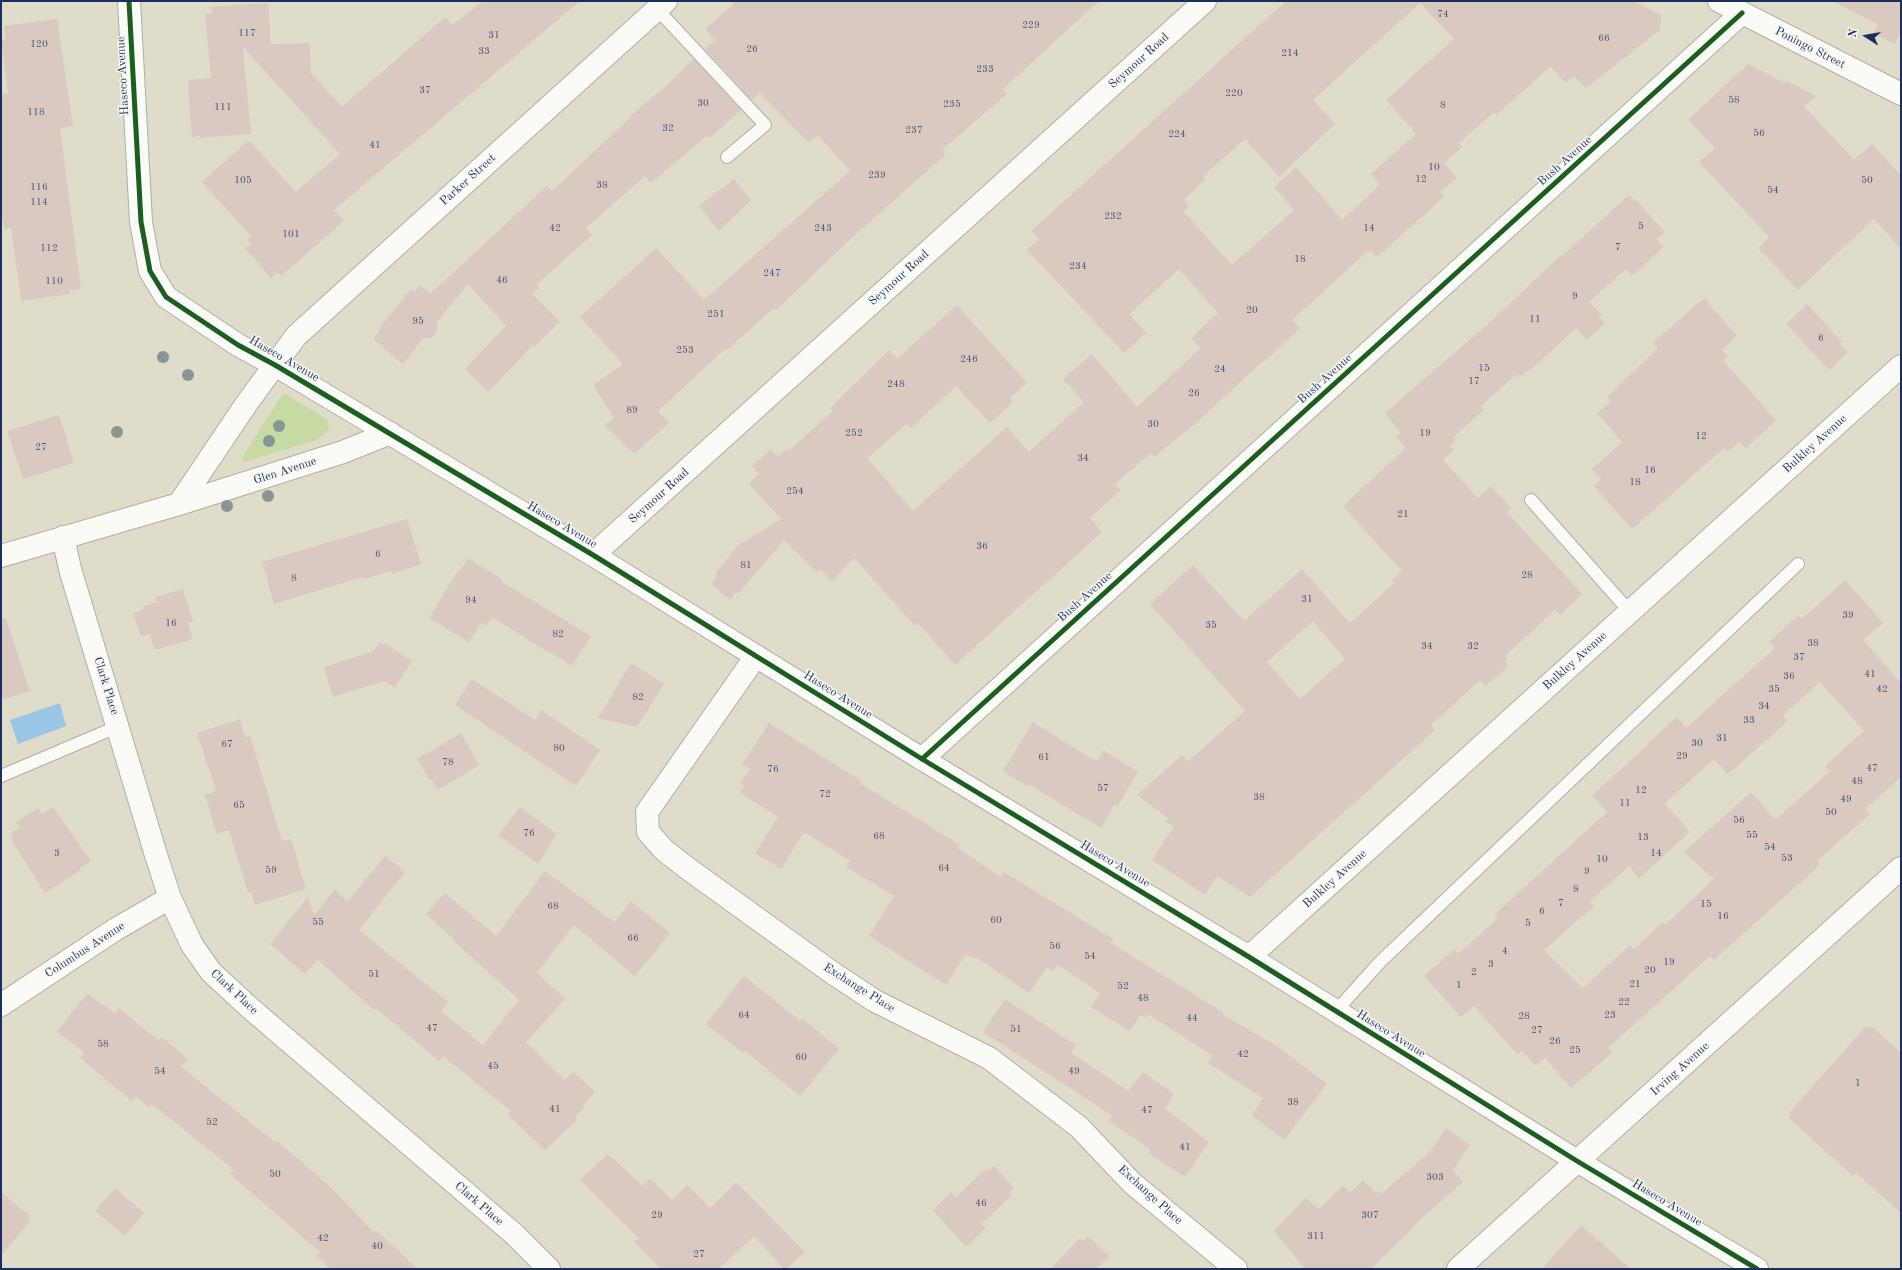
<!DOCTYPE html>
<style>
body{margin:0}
#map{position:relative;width:1902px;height:1270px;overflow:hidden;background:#e0dcca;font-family:"Old Standard TT",serif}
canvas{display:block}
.frame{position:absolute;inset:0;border:2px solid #1b2f5e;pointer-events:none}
.north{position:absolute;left:1846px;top:16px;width:40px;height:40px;-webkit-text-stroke:3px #f6f6f2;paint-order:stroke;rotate:282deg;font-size:11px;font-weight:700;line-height:16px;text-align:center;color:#1b2f5e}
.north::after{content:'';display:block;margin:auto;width:14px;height:18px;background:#1b2f5e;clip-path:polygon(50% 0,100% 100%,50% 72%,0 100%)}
</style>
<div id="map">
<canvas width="1902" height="1270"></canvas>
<div class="frame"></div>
<div class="north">N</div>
</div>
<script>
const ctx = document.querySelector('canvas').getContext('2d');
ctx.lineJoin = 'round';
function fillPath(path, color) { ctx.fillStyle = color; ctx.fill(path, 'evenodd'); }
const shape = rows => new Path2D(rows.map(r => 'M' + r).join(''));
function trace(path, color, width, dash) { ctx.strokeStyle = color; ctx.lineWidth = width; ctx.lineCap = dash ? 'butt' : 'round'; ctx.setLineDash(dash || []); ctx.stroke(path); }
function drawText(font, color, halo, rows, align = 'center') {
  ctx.font = font + ' "Old Standard TT",serif'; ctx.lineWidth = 3; ctx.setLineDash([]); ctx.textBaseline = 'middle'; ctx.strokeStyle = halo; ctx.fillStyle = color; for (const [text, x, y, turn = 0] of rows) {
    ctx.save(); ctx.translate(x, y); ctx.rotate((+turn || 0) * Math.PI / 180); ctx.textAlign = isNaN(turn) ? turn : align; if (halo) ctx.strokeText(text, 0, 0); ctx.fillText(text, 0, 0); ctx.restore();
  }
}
const green = shape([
 [285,394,328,420,329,424,328,430,317,440,244,462,242,460,242,458,281,396]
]);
const water = shape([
 [60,703,66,726,18,744,10,720]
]);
const building = shape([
 [483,1,580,1,334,210,344,221,281,276,277,272,271,278,245,248,251,244,247,240,251,236,202,182,249,140,296,192,340,154,243,47,251,134,200,138,200,136,192,137,188,80,211,78,205,14,214,13,208,7,268,3,271,44,310,43,311,73,342,107,445,17,452,25],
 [737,1,1099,1,1003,89,1007,94,942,150,946,154,855,235,776,310,774,308,727,350,725,349,658,411,669,423,634,454,604,425,614,418,593,385,623,364,580,317,656,248,704,300,850,171,818,135,809,143,760,93,752,100,705,49,715,40,705,29],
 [1286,1,1634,1,1661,15,1660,30,1586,88,1574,76,1565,83,1551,66,1496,115,1494,112,1459,143,1462,147,1444,163,1457,178,1440,192,1444,197,1377,257,1371,251,1369,253,1368,251,1292,320,1300,328,1264,362,1263,361,1195,424,1154,457,1151,453,1115,484,1121,490,1090,518,1102,532,955,665,918,623,915,626,854,558,832,581,820,569,817,572,784,540,738,594,736,592,730,600,711,584,717,576,715,574,737,546,781,519,749,484,759,474,752,466,771,449,778,457,788,448,790,450,833,411,830,408,889,350,897,359,957,305,1027,383,1010,398,1013,402,990,423,956,386,911,428,907,424,867,458,913,511,1007,427,1029,452,1084,402,1063,379,1092,354,1137,407,1201,348,1191,338,1218,313,1179,269,1129,314,1146,333,1124,353,1027,250,1039,239,1031,231],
 [1420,3,1454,39,1386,100,1416,134,1371,174,1380,185,1342,220,1296,167,1274,187,1294,210,1232,265,1183,211,1189,206,1184,200,1206,179,1203,176,1245,139,1279,177,1335,124,1313,100],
 [1832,1,1901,1,1901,35,1899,34,1895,44,1873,34,1878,24],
 [57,19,73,126,60,128,81,289,70,290,70,294,21,301,11,228,4,229,1,208,1,94,8,93,1,40,6,39,4,26],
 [694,59,741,110,710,138,708,135,651,183,645,176,586,228,592,235,536,285,539,288,532,294,560,322,534,347,533,345,488,392,465,369,506,326,468,284,437,322,437,330,431,338,423,338,403,364,373,339,379,331,378,330,411,289,415,292,420,285,431,293,547,186,552,191,631,117,630,116,665,87],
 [1748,64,1785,83,1787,81,1816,96,1804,106,1854,160,1872,144,1901,176,1901,249,1874,219,1798,290,1758,248,1769,237,1699,162,1715,148,1688,120],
 [734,179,751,200,719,231,699,206],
 [1629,195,1633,200,1635,199,1665,232,1657,239,1664,247,1632,276,1626,269,1589,302,1601,314,1599,316,1605,323,1587,340,1576,328,1528,372,1527,371,1520,377,1517,374,1481,406,1484,410,1453,437,1456,440,1450,446,1454,450,1443,460,1478,498,1491,486,1511,508,1507,512,1582,594,1560,615,1555,610,1505,656,1507,659,1505,661,1508,666,1486,686,1480,680,1431,725,1435,730,1250,897,1217,876,1205,895,1152,860,1174,826,1166,822,1168,818,1137,795,1182,755,1187,762,1245,711,1150,604,1193,565,1244,621,1302,569,1350,623,1394,583,1392,580,1402,571,1343,506,1406,448,1396,437,1401,433,1385,413,1489,323,1561,255,1562,256],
 [1313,621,1345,659,1300,699,1267,662],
 [1704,298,1737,336,1722,350,1728,356,1723,360,1776,421,1746,448,1740,441,1728,452,1724,448,1632,529,1594,486,1601,479,1592,469,1622,442,1597,413,1611,401,1607,397,1658,348,1653,343],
 [1807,304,1842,342,1840,344,1848,352,1829,370,1786,324],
 [59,415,74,463,23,479,7,431],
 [407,519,421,564,392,574,392,571,363,579,362,577,274,604,262,562],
 [468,558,503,580,502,582,591,636,572,666,550,652,549,653,492,617,486,626,481,623,469,642,429,618,459,569,461,570],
 [1845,580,1883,623,1863,640,1901,683,1901,777,1865,809,1870,814,1817,861,1820,865,1714,960,1710,956,1608,1048,1612,1053,1571,1088,1545,1058,1536,1066,1522,1051,1518,1055,1474,1006,1461,1017,1424,976,1455,949,1458,954,1498,918,1495,914,1607,812,1592,795,1648,745,1647,744,1677,717,1686,728,1775,648,1769,642,1799,615,1802,619],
 [1820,682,1864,731,1825,766,1830,771,1775,820,1751,792,1684,852,1714,879,1665,925,1663,922,1634,949,1630,945,1583,988,1544,950,1594,906,1590,901,1629,866,1639,878,1690,832,1665,803,1714,759,1728,774,1788,721,1783,715],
 [183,589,193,622,188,623,193,639,155,650,150,634,141,636,133,613,143,610,142,607,157,602,156,597],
 [6,618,30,691,1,700,1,619],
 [379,642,383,645,384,643,412,661,395,688,384,681,333,697,324,667,374,651],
 [631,663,664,684,647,711,637,727,598,718],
 [472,679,535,720,541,710,600,750,576,786,455,705],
 [240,719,245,737,250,736,282,841,291,839,306,889,255,905,251,892,248,893,229,830,217,834,205,795,216,791,197,733],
 [1033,722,1090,758,1097,761,1103,750,1138,772,1117,807,1114,805,1101,828,1028,784,1027,786,1003,771],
 [769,723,861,781,860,783,960,845,958,848,1001,877,1004,872,1113,939,1111,943,1224,1013,1223,1015,1277,1046,1327,1084,1284,1140,1252,1115,1263,1098,1208,1063,1213,1056,1148,1014,1145,1018,1140,1015,1130,1031,1091,1007,1100,993,1060,966,1059,967,1057,965,1053,971,1047,967,1029,993,976,957,975,959,966,954,946,985,869,936,894,896,846,867,850,861,804,832,781,869,755,853,778,817,740,793,744,785,740,784,750,769,742,764],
 [461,733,479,765,438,790,431,779,430,781,417,759],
 [53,807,91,861,80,868,81,870,45,893,12,841,13,840,10,834,20,827,16,822,38,808,42,814],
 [520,807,557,834,538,864,499,835],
 [385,856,405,872,359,930,448,1002,441,1011,483,1045,519,1000,454,941,455,940,426,914,445,893,496,936,545,871,614,922,631,901,670,933,635,976,574,925,537,973,565,999,526,1042,565,1080,573,1072,595,1092,583,1105,585,1107,575,1117,577,1120,545,1150,508,1115,511,1111,443,1056,439,1061,376,1008,374,1010,317,959,305,974,270,944,308,897,314,915,335,890,348,901],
 [744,976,800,1021,802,1018,839,1049,800,1096,745,1051,743,1053,706,1024],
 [87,994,115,1013,119,1008,159,1041,162,1037,188,1059,181,1067,276,1143,277,1141,327,1184,374,1232,376,1230,418,1269,330,1269,317,1256,320,1252,230,1174,234,1170,152,1104,149,1107,136,1096,132,1101,80,1058,84,1053,57,1031],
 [1005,999,1076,1045,1071,1053,1128,1091,1143,1072,1174,1094,1165,1108,1209,1142,1185,1177,1148,1153,1151,1150,1109,1121,1113,1116,983,1032],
 [1866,1026,1869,1029,1871,1026,1901,1053,1901,1213,1856,1173,1853,1176,1789,1118,1791,1115,1789,1113],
 [1446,1128,1470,1145,1453,1170,1463,1182,1413,1226,1414,1227,1371,1269,1305,1269,1274,1231,1305,1198,1319,1209,1343,1186,1350,1193,1363,1180,1375,1192,1377,1190,1381,1194,1429,1153],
 [608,1154,643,1186,650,1179,672,1200,687,1185,710,1208,736,1182,805,1252,786,1269,784,1269,754,1236,719,1269,661,1269,634,1242,639,1238,580,1180],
 [994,1166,1014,1188,1009,1193,1011,1196,981,1224,986,1228,966,1247,933,1210,951,1192,956,1197,986,1169,988,1171],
 [115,1188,144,1213,125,1236,95,1211],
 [1,1192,31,1217,28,1219,30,1221,1,1256],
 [1581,1225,1631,1269,1542,1269],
 [1088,1236,1109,1256,1096,1269,1050,1269,1080,1238,1083,1241]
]);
const lane = shape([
 [657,9,765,125,727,157],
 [1531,500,1630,612],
 [1,776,119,726],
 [1336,1011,1380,962,1798,564]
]);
const street = shape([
 [179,504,247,403,296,336,666,1],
 [63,537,70,569,156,855,170,898,192,945,211,972,250,1008,514,1234,549,1269],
 [593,555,1205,1],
 [1,556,179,504,343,452,390,433],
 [756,656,647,812,648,832,664,850,687,868,834,974,875,1001,989,1058,1079,1127,1132,1183,1236,1269],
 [922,759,1742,13],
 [1249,957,1901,366],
 [1,1005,116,929,170,898]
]);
const secondary = shape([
 [129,1,141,222,150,271,166,297,238,345,275,365,593,555,922,759,1249,957,1577,1161,1757,1269],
 [1719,1,1901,94],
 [1458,1269,1901,868]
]);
const cycleway = shape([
 [129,1,141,222,150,271,166,297,238,345,275,365,593,555,922,759,1249,957,1577,1161,1757,1269],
 [922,759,1742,13]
]);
const trees = [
 [163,357],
 [188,375],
 [279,426],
 [117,432],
 [269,441],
 [268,496],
 [227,506]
];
const numberNames = [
 ["74",1443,14],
 ["229",1031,25],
 ["117",247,33],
 ["31",494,35],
 ["66",1604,38],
 ["120",39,44],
 ["26",752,49],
 ["33",484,51],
 ["214",1290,53],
 ["233",985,69],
 ["37",425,90],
 ["220",1234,93],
 ["58",1734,100],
 ["30",703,103],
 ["235",952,104],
 ["8",1443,105],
 ["111",223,107],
 ["118",36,112],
 ["32",668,128],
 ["237",914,130],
 ["56",1759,133],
 ["224",1177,134],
 ["41",375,145],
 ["10",1434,167],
 ["239",877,175],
 ["12",1421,179],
 ["105",243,180],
 ["50",1867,180],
 ["38",602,185],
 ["116",39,187],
 ["54",1773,190],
 ["114",39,202],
 ["232",1113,216],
 ["5",1641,226],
 ["42",555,228],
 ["243",823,228],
 ["14",1369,228],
 ["101",291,234],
 ["7",1618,247],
 ["112",49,248],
 ["18",1300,259],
 ["234",1078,266],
 ["247",772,273],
 ["46",502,280],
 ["110",54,281],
 ["9",1575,296],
 ["20",1252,310],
 ["251",716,314],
 ["11",1535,319],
 ["95",418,321],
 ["6",1821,338],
 ["253",685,350],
 ["246",969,359],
 ["15",1484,368],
 ["24",1220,369],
 ["17",1474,381],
 ["248",896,384],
 ["26",1194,393],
 ["89",632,410],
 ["30",1153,424],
 ["252",854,433],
 ["19",1425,433],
 ["12",1701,436],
 ["27",41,447],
 ["34",1083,458],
 ["16",1650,470],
 ["18",1635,482],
 ["254",795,491],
 ["21",1403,514],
 ["36",982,546],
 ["6",378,554],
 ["81",746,565],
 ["28",1527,575],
 ["8",294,578],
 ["31",1307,599],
 ["94",471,600],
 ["39",1848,615],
 ["16",171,623],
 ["35",1211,625],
 ["82",558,634],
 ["38",1813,643],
 ["34",1427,646],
 ["32",1473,646],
 ["37",1799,657],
 ["41",1870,674],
 ["36",1789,676],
 ["35",1774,689],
 ["42",1882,689],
 ["82",638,697],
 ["34",1764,706],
 ["33",1749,720],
 ["31",1722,738],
 ["30",1697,743],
 ["67",227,744],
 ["80",559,748],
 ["29",1682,756],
 ["61",1044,757],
 ["78",448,762],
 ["47",1872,768],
 ["76",773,769],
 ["48",1857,781],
 ["57",1103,788],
 ["12",1641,790],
 ["72",825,794],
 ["38",1259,797],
 ["49",1846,799],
 ["11",1625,803],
 ["65",239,805],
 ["50",1831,812],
 ["56",1739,820],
 ["76",529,833],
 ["55",1752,835],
 ["68",879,836],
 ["13",1643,837],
 ["54",1770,847],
 ["3",57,853],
 ["14",1656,853],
 ["53",1787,858],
 ["10",1602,859],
 ["64",944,868],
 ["59",271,870],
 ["9",1587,871],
 ["8",1576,889],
 ["7",1561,903],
 ["15",1706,904],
 ["68",553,906],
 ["6",1542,911],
 ["16",1723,916],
 ["60",996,920],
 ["55",318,922],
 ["5",1528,923],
 ["66",633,938],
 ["56",1055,946],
 ["4",1505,951],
 ["54",1090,956],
 ["19",1669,962],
 ["3",1491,964],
 ["20",1650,970],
 ["2",1474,972],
 ["51",374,974],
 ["21",1635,984],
 ["1",1459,985],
 ["52",1123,986],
 ["48",1143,998],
 ["22",1624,1002],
 ["64",744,1015],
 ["23",1610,1015],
 ["28",1524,1016],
 ["44",1192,1018],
 ["47",432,1028],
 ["51",1016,1029],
 ["27",1537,1030],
 ["26",1555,1041],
 ["58",103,1044],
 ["25",1575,1050],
 ["42",1243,1054],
 ["60",801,1057],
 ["45",493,1066],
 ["54",160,1071],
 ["49",1074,1071],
 ["1",1858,1083],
 ["38",1293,1102],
 ["41",555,1109],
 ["47",1147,1110],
 ["52",212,1122],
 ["41",1185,1147],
 ["50",275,1174],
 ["303",1435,1177],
 ["46",981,1203],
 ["29",657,1215],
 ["307",1370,1215],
 ["311",1316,1236],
 ["42",323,1238],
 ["40",377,1246],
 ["27",699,1254]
];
const streetNames = [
 ["Poningo Street",1810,48,27],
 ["Seymour Road",1139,61,-42],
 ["Haseco Avenue",123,76,-93],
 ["Bush Avenue",1565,161,-42],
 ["Parker Street",468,180,-42],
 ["Seymour Road",899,278,-42],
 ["Haseco Avenue",284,359,30],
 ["Bush Avenue",1325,379,-42],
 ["Bulkley Avenue",1815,444,-42],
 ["Glen Avenue",285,471,-18],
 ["Seymour Road",659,496,-42],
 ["Haseco Avenue",562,525,31],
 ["Bush Avenue",1085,597,-42],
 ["Bulkley Avenue",1575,661,-42],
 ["Clark Place",106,686,73],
 ["Haseco Avenue",838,695,32],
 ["Haseco Avenue",1115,864,31],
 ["Bulkley Avenue",1335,879,-42],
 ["Columbus Avenue",85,950,-33],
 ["Exchange Place",859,988,32],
 ["Clark Place",234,992,43],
 ["Haseco Avenue",1391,1034,32],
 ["Irving Avenue",1680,1069,-42],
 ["Exchange Place",1150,1195,42],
 ["Haseco Avenue",1667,1203,31],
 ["Clark Place",479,1204,41]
];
fillPath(green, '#c7daa3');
fillPath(water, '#9bc5e5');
fillPath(building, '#d9c9c1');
trace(lane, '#afaea7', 14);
trace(street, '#afaea7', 24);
trace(secondary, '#afaea7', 24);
trace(lane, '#fafaf7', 12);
trace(street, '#fafaf7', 22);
trace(secondary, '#fafaf7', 22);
trace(cycleway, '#1b5e20', 5);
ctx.fillStyle = '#899494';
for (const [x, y] of trees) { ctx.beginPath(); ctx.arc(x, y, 6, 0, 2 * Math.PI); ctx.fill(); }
drawText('10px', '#4a5677', null, numberNames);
drawText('12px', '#1b2f5e', '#f6f6f2', streetNames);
</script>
